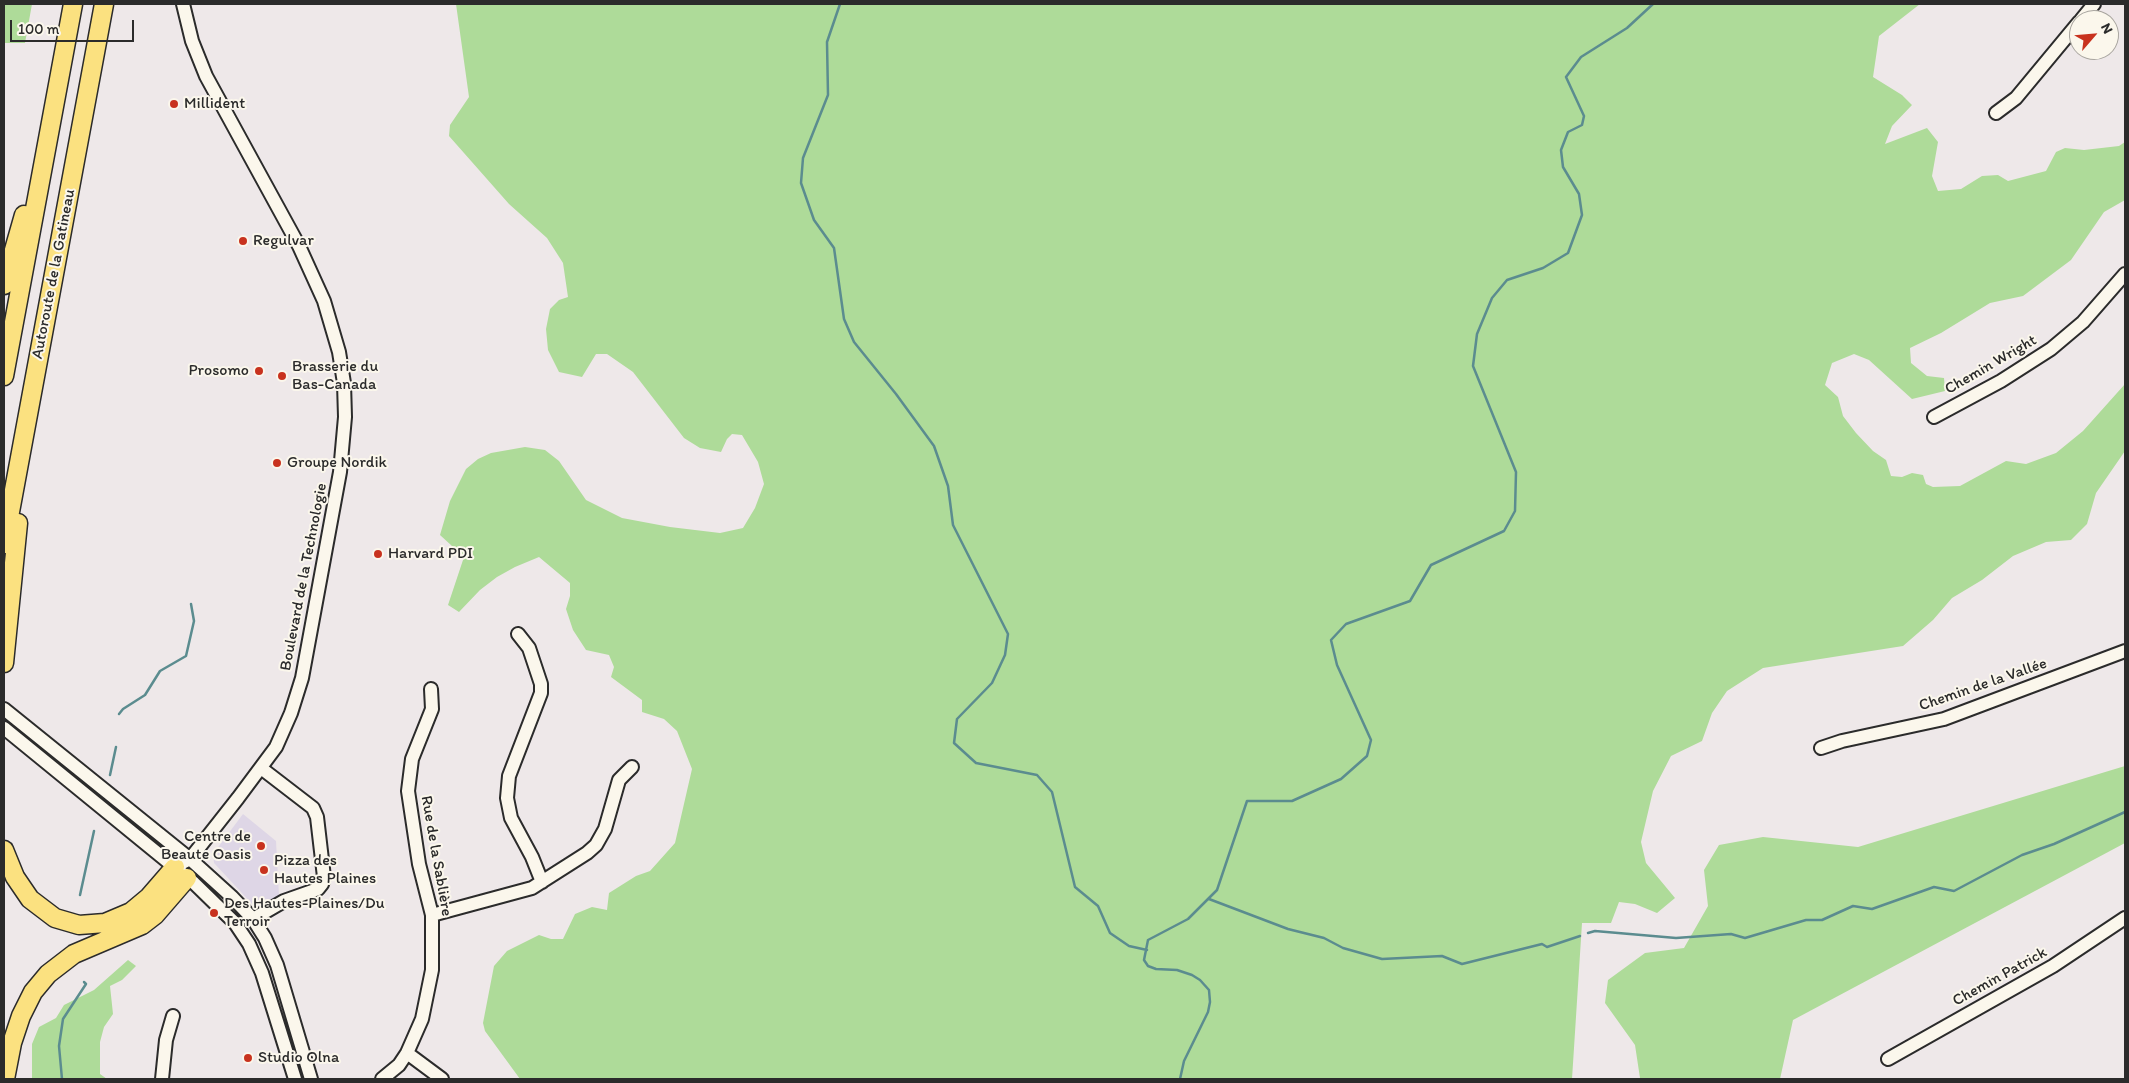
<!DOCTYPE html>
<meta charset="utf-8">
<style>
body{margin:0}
#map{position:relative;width:2129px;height:1083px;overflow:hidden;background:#eee8e9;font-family:Itim,sans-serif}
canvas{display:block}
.frame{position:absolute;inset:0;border:5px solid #2b2b2b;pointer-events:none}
.north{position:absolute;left:2069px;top:10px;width:50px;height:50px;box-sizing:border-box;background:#fbf7ec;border:1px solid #a8a59f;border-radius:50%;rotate:63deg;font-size:14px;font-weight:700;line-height:20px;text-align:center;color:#2b2b2b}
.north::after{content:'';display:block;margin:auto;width:18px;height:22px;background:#c8321e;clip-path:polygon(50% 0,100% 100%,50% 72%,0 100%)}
.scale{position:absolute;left:10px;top:20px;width:124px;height:22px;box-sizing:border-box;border:2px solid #2b2b2b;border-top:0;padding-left:6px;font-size:15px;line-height:18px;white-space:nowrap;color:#2b2b2b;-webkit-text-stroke:4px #fbf7ec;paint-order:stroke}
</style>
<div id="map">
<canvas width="2129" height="1083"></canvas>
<div class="frame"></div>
<div class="north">N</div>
<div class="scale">100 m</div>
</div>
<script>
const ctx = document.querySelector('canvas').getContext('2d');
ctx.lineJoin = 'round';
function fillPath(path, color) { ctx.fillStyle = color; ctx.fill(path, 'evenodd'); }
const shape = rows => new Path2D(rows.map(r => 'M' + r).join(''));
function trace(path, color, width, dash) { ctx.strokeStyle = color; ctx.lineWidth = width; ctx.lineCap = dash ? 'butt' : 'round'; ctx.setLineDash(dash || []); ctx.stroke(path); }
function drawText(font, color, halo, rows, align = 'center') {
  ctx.font = font + ' Itim,sans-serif'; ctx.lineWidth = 4; ctx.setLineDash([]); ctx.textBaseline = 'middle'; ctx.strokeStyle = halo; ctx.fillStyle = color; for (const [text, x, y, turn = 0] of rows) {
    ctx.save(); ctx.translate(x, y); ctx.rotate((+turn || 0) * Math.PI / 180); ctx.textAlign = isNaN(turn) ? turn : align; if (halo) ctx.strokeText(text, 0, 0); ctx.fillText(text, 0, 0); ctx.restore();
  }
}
const built = shape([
 [243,814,276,841,279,896,260,906,254,906,214,863,213,854]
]);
const green = shape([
 [4,4,32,4,25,43,4,43],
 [456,4,1920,4,1879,36,1873,77,1902,95,1912,105,1892,126,1885,144,1927,128,1938,142,1932,176,1938,191,1961,189,1982,176,1998,175,2008,181,2046,171,2056,152,2065,148,2084,150,2119,146,2125,142,2125,200,2104,212,2071,260,2023,296,1990,303,1941,333,1910,348,1911,363,1927,376,1944,378,1945,391,1912,399,1869,360,1854,354,1832,363,1825,385,1838,397,1843,416,1856,433,1873,451,1886,460,1891,476,1902,477,1912,473,1923,475,1926,484,1933,487,1960,486,2006,461,2026,464,2056,453,2083,431,2125,384,2125,451,2096,493,2087,524,2071,540,2046,542,2013,556,1982,580,1952,598,1933,620,1903,646,1763,668,1727,691,1712,713,1702,741,1671,756,1653,791,1641,842,1646,863,1675,898,1657,913,1635,904,1619,902,1611,923,1582,923,1572,1079,520,1079,485,1031,483,1023,494,966,507,951,539,935,551,939,563,939,575,914,592,907,607,910,609,893,636,876,650,871,675,843,692,769,677,731,664,719,642,712,642,700,611,677,614,667,609,655,586,650,573,630,566,609,570,596,570,583,539,557,515,567,497,577,480,590,459,612,448,605,464,557,440,535,450,501,466,469,478,459,491,453,525,447,545,450,559,461,586,500,622,518,670,527,720,533,743,528,755,508,764,484,758,462,742,435,732,434,727,439,721,452,700,448,684,438,633,372,607,354,596,354,582,377,559,372,548,350,546,329,550,309,559,300,568,297,563,263,547,238,509,204,449,136,450,125,469,97],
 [2125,766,2125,843,1793,1020,1780,1079,1638,1079,1640,1078,1635,1045,1605,1003,1608,980,1645,953,1684,948,1708,906,1704,870,1719,845,1763,837,1858,847],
 [128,960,136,966,122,980,110,986,113,1014,104,1027,100,1042,100,1074,107,1079,32,1079,32,1044,39,1027,56,1018,64,1005,94,990]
]);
const stream = shape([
 [840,4,827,42,828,95,803,158,801,183,814,220,834,248,844,319,854,342,896,394,934,446,948,486,953,525,1008,634,1005,655,992,683,957,719,954,743,976,763,1037,775,1052,792,1075,887,1098,906,1110,933,1129,946,1147,950],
 [119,714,123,709,145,695,160,671,186,656,194,621,191,604],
 [110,775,116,747],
 [80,895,94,831],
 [1209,899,1288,929,1324,938,1343,948,1382,959,1442,956,1462,964,1542,944,1547,947,1580,936],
 [1588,933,1595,931,1676,938,1731,934,1745,938,1806,920,1822,920,1853,906,1872,909,1934,887,1954,891,2022,855,2054,844,2125,812],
 [62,1079,59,1046,63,1019,86,984,84,982],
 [1180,1079,1184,1061,1208,1012,1210,1002,1209,990,1200,980,1192,975,1177,970,1156,969,1148,966,1144,960,1148,940,1188,919,1217,890,1247,801,1292,801,1341,779,1367,756,1371,740,1337,665,1331,640,1346,624,1410,601,1431,565,1504,531,1515,511,1516,472,1473,366,1477,334,1492,298,1507,280,1543,268,1568,253,1582,215,1579,194,1563,167,1561,150,1568,132,1582,125,1584,116,1566,77,1581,57,1627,28,1653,4]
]);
const minor = shape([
 [2081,20,2094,4],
 [1996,113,2016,98,2079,22],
 [1934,417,2001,381,2051,349,2083,322,2125,274],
 [518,634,529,648,541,684,541,693,509,776,507,798,511,818,532,857,542,882],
 [4,709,190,859,232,897,253,919,265,938,277,965,311,1079],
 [4,728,194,883,235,923,249,944,262,973,295,1079],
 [1821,748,1842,741,1944,719,2125,651],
 [175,867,190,859,238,798,276,747,291,713,302,678,340,472,345,417,344,383,339,352,324,301,299,246,206,76,192,41,183,4],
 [432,915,532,888,587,853,596,845,605,829,619,780,632,767],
 [253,919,284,901,318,889,322,884,324,877,317,817,313,808,261,768],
 [407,1053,442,1079],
 [1888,1059,2053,966,2125,918],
 [162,1079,166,1040,173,1016],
 [382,1079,399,1065,407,1053,422,1019,432,970,432,915,419,864,408,791,412,759,432,709,431,689]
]);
const highway = shape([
 [4,285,24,215],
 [4,376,73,4],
 [4,544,104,4],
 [4,663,18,523],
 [4,850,15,877,30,899,55,918,79,925,105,923,131,912,149,897,175,867],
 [5,1079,12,1043,21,1016,33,992,48,974,74,954,142,925,155,915,187,878]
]);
const markers = [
 [174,104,5,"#c8321e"],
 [243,241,5,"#c8321e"],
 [259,371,5,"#c8321e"],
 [282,376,5,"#c8321e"],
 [277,463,5,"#c8321e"],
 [378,554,5,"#c8321e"],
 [261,846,5,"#c8321e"],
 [264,870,5,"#c8321e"],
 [214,913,5,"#c8321e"],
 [248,1058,5,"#c8321e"]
];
const poiNames = [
 ["Millident",184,104],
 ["Regulvar",253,241],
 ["Brasserie du",292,367],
 ["Bas-Canada",292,385],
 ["Prosomo",249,371,"right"],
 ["Groupe Nordik",287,463],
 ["Harvard PDI",388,554],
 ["Centre de",251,837,"right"],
 ["Beaute Oasis",251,855,"right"],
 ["Pizza des",274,861],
 ["Hautes Plaines",274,879],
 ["Des Hautes-Plaines/Du",224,904],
 ["Terroir",224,922],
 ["Studio Olna",258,1058]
];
const streetNames = [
 ["Autoroute de la Gatineau",54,274,-79],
 ["Chemin Wright",1991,365,-30],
 ["Boulevard de la Technologie",304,577,-79],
 ["Chemin de la Vallée",1983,685,-19],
 ["Rue de la Sablière",436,856,80],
 ["Chemin Patrick",2000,977,-29]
];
fillPath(built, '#ded6e6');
fillPath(green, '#aedb99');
trace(stream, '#5b8c8f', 2.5);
trace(minor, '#2b2b2b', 16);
trace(highway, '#2b2b2b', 21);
trace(minor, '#fbf7ec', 12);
trace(highway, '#fbe180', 18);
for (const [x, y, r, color] of markers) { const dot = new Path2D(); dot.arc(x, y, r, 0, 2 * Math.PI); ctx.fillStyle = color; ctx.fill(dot); trace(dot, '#fbf7ec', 2); }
drawText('16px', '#2b2b2b', '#fbf7ec', poiNames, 'left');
drawText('16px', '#2b2b2b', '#fbf7ec', streetNames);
</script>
